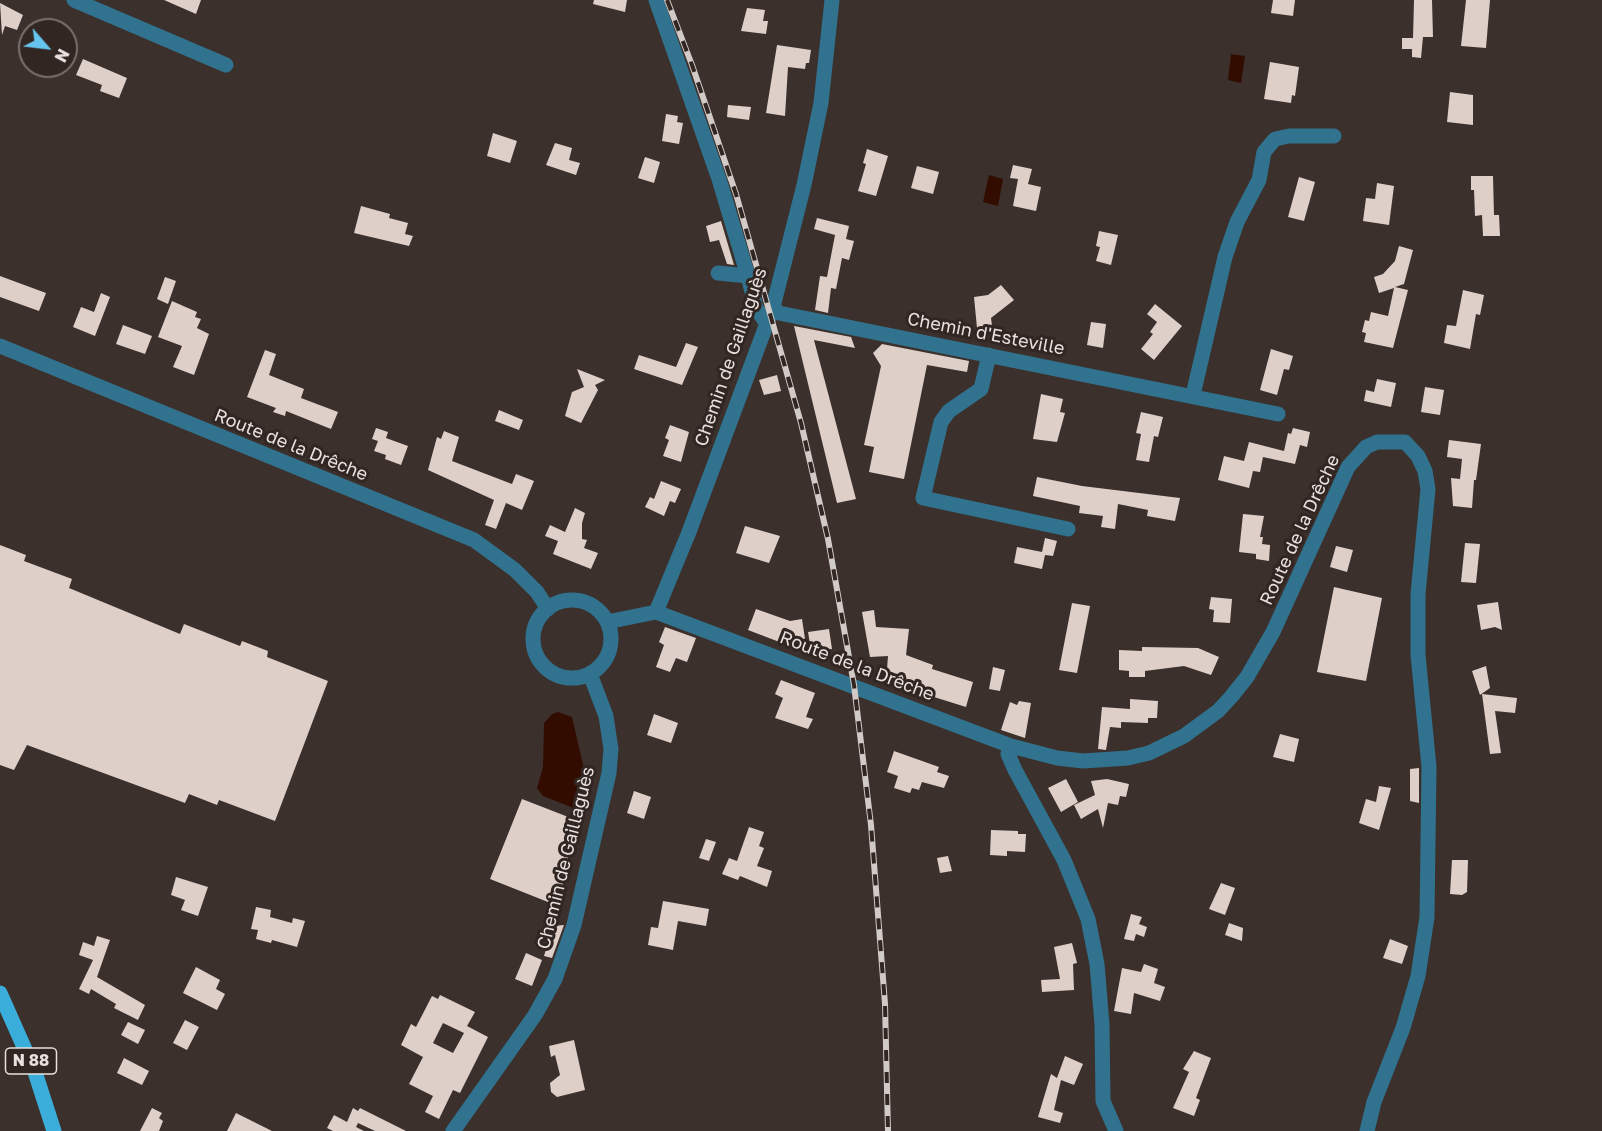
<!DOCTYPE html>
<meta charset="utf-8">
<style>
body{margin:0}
#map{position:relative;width:1602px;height:1131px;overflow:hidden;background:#3b302c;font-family:"Golos Text",sans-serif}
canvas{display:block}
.north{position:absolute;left:18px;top:18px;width:60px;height:60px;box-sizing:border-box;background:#312622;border:2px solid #7a716d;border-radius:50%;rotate:118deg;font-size:16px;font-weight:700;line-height:24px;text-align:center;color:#e8e1de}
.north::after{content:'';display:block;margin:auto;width:21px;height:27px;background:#65c5ee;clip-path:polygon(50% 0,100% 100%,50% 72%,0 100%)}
</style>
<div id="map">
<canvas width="1602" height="1131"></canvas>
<div class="north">N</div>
</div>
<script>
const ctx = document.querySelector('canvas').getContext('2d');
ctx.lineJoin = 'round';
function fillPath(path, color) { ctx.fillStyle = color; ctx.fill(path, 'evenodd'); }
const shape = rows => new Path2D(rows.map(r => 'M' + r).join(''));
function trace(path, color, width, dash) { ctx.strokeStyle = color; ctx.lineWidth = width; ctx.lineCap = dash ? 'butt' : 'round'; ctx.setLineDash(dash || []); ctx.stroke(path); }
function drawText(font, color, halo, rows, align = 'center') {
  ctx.font = font + ' "Golos Text",sans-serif'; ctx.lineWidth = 6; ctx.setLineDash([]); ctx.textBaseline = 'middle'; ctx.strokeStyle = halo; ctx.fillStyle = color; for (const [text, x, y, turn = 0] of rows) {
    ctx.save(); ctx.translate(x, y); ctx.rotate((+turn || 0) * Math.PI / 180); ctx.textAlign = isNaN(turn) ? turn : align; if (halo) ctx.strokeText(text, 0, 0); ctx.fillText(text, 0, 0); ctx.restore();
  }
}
const water = shape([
 [1231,54,1245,56,1241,83,1228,80],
 [989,175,1003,179,998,206,983,202],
 [558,712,572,717,584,769,583,804,576,809,543,796,537,788,543,767,544,723,552,714]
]);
const building = shape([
 [164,0,201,0,196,14],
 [594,0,627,0,625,12,593,4],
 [1273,0,1295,0,1293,16,1271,13],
 [1414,0,1432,0,1433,37,1423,37,1421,58,1412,57,1412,49,1402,49,1402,38,1413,38],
 [1466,0,1490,0,1486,48,1461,46],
 [0,3,23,15,17,30,5,26,2,35],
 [747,8,765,10,763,21,768,21,766,34,741,31],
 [777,45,811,50,809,63,806,63,805,69,788,67,785,116,766,113],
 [83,59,127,78,119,98,100,91,102,85,76,75],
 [1270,62,1299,67,1295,96,1292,95,1291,103,1264,99],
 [1450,92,1473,95,1473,125,1447,122],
 [728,105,751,107,749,120,727,117],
 [666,114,678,116,677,122,683,123,679,144,662,141],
 [493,133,517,141,510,163,487,156],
 [555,143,572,148,569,160,580,163,576,175,546,165],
 [867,149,888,156,876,196,858,191,866,164,863,163],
 [645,157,660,162,654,183,638,178],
 [1013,165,1032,169,1028,184,1041,187,1036,211,1013,206,1018,179,1010,178],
 [917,166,939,172,933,194,911,188],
 [1471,176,1493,176,1494,215,1499,215,1500,236,1483,236,1482,215,1475,216,1474,190,1471,190],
 [1299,177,1315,182,1304,221,1288,217],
 [1377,183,1394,186,1389,225,1363,221,1366,198,1375,199],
 [361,206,390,214,389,218,408,223,405,234,413,236,409,246,354,233],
 [817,218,849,226,846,239,854,241,849,260,842,258,836,289,831,288,828,313,815,310,820,276,827,277,835,235,814,229],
 [721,221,734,265,727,264,719,240,710,242,706,226],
 [1099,231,1118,235,1111,265,1096,261,1100,247,1096,246],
 [1399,246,1413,250,1404,284,1395,287,1408,290,1393,348,1364,342,1366,333,1362,332,1365,320,1369,321,1371,312,1388,316,1394,288,1379,293,1374,277,1383,274,1395,261],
 [0,276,46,293,39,311,0,297],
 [165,277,176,281,168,304,157,299],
 [1001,285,1014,300,991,318,992,326,977,328,974,297,988,295],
 [1463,290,1484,295,1480,315,1476,314,1470,349,1444,343,1447,325,1456,326],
 [101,293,110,297,95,336,73,327,81,307,94,312],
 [172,301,197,312,195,317,201,319,197,328,209,334,194,375,173,367,182,346,158,337],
 [1155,304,1182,326,1154,360,1141,349,1153,334,1150,332,1157,322,1147,314],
 [1091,322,1106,324,1103,348,1087,345],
 [123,325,152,336,145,354,116,344],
 [794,326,851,337,855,348,814,340,856,499,837,503],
 [686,343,698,347,682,385,634,369,639,355,676,367],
 [882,344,969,361,967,372,927,365,904,479,869,472,874,447,864,445,881,366,873,353],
 [1271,349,1293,356,1289,370,1284,369,1277,395,1260,390],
 [265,350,276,354,269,375,304,389,301,398,338,412,331,429,286,411,285,416,273,412,276,408,247,397],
 [577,369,605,380,595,385,598,390,581,423,565,416,572,392,584,387],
 [777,375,781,391,764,395,759,380],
 [1377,379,1396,383,1391,407,1364,401,1366,390,1374,392],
 [1425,387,1444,390,1440,415,1421,412],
 [1041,394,1063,399,1060,412,1065,413,1057,442,1033,439],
 [499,410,523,420,519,430,495,421],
 [1141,412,1163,417,1158,437,1154,436,1149,462,1136,460,1141,434,1136,433],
 [670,425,689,432,681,462,663,456,669,440,665,438],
 [376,428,388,432,386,438,408,446,401,465,385,459,386,455,374,451,378,441,372,439],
 [1293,428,1310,432,1307,447,1300,445,1295,464,1263,457,1260,472,1253,471,1249,488,1218,480,1224,456,1244,461,1249,442,1284,451,1288,433,1291,434],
 [444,431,459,437,452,461,512,484,516,474,534,481,522,510,506,503,496,529,485,525,494,500,428,470,437,437,441,439],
 [1449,440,1481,444,1476,480,1474,480,1472,508,1453,506,1451,478,1460,479,1462,459,1447,457],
 [1037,477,1082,486,1180,498,1175,521,1147,516,1148,510,1118,504,1115,529,1101,527,1103,516,1079,513,1080,506,1033,496],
 [661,481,681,489,675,503,670,501,664,516,645,507,650,497,654,499],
 [575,508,585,513,582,523,582,539,587,540,584,548,598,553,591,569,553,554,558,541,545,536,550,525,565,532],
 [1243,514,1264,516,1260,537,1263,537,1262,544,1270,545,1269,561,1256,559,1256,554,1239,552],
 [745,526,780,536,769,563,736,553],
 [1045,538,1057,541,1053,556,1045,555,1042,569,1014,563,1017,547,1042,552],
 [1465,543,1480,544,1476,583,1461,582],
 [0,545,26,555,24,561,72,579,69,588,180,634,184,624,240,646,242,641,268,651,267,657,328,681,275,821,219,800,217,805,189,794,185,803,27,745,14,770,0,765],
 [1336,546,1353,550,1347,572,1330,567],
 [1334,587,1382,598,1366,681,1317,672],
 [1211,597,1232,599,1230,623,1213,622,1214,610,1209,609],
 [1498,602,1502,630,1495,627,1481,630,1477,605],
 [1072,603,1090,606,1077,673,1059,670],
 [756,609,790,621,802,619,805,639,784,636,782,643,748,630],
 [874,610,876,627,909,629,906,655,933,665,932,669,973,682,966,707,886,682,888,656,870,657,862,612],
 [665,627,696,638,687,662,676,658,670,672,656,667,664,645,659,642],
 [829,629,832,649,811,650,808,632],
 [1142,647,1198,648,1219,657,1211,675,1184,666,1145,671,1145,677,1129,677,1129,671,1119,670,1119,650,1142,651],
 [1486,666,1490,688,1480,695,1472,671],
 [993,667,1005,670,1000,691,989,689],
 [781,680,815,693,806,717,813,719,808,729,775,718,783,698,775,694],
 [1482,694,1517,698,1515,713,1495,711,1501,753,1490,754],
 [1130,699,1158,701,1157,718,1148,718,1148,723,1121,722,1121,728,1110,727,1106,750,1098,749,1102,707,1130,709],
 [1019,701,1031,703,1025,738,1001,730,1010,702,1017,705],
 [654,714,678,723,671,743,647,735],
 [1280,734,1299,739,1294,762,1273,757],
 [894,751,939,767,937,772,949,776,944,788,922,782,919,790,912,788,910,793,894,788,898,776,887,772],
 [1419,768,1419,803,1410,801,1410,769],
 [1066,779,1078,802,1061,812,1048,788],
 [1107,779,1129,784,1126,797,1120,796,1118,805,1108,803,1103,828,1098,809,1081,819,1074,805,1095,795,1091,781],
 [1379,786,1391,788,1379,830,1359,823,1366,799,1376,802],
 [634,791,651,797,644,819,627,813],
 [522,799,576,820,558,906,490,879],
 [749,827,764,832,759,846,764,848,757,866,772,871,767,887,740,876,738,880,722,874,729,858,737,861],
 [991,830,1018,831,1018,834,1026,834,1025,852,1007,851,1007,856,990,855],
 [706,839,716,842,709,861,699,858],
 [948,856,952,871,940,873,937,858],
 [1452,860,1468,860,1467,892,1462,895,1450,894],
 [176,877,208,887,198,916,181,910,185,900,171,895],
 [1221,883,1235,888,1225,915,1209,909],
 [663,901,709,909,706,926,678,921,673,950,648,945,651,927,658,928],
 [256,907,271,910,270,917,292,923,293,918,305,921,297,947,272,940,271,943,256,939,258,930,251,929],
 [1131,914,1142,917,1139,924,1147,927,1144,937,1136,934,1134,941,1124,939],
 [1229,923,1243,928,1242,941,1225,935],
 [564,925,552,958,544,956,553,926],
 [97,936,110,940,97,977,145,1005,138,1020,114,1008,116,1004,91,989,89,994,79,989,93,960,79,955,83,942,94,946],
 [1390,939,1408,946,1402,964,1383,958],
 [1072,943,1077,963,1073,964,1074,990,1042,992,1041,980,1060,979,1054,947],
 [526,953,542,960,532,986,515,979],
 [1144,964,1158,969,1154,983,1165,987,1160,1001,1134,993,1131,1014,1114,1011,1122,968,1141,972],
 [196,967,220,980,216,989,225,994,217,1010,183,993],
 [440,995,475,1012,467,1026,488,1037,460,1093,453,1090,439,1119,425,1112,433,1096,409,1084,423,1057,401,1045,411,1024,416,1027,432,996,438,999],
 [443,1023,464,1033,453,1053,433,1043],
 [185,1020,199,1027,187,1050,173,1043],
 [128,1022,145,1030,138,1044,121,1035],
 [574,1040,585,1090,557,1097,551,1092,550,1083,560,1075,555,1055,551,1057,549,1046],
 [1194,1051,1211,1058,1196,1098,1200,1100,1194,1116,1173,1108,1189,1072,1183,1069],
 [1065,1056,1083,1064,1074,1085,1061,1080,1054,1110,1063,1113,1060,1123,1038,1117,1051,1074,1057,1078],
 [124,1058,149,1071,142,1085,117,1073],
 [152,1108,162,1113,159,1118,163,1121,159,1131,140,1131],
 [353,1108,358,1111,360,1108,406,1131,375,1131,358,1123,356,1127,364,1131,333,1131,327,1128,334,1115,347,1122],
 [236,1113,272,1131,227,1131]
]);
const minor = shape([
 [74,0,226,65],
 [656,0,719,179,748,276],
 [718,273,748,276,756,308,767,324],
 [773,307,779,313,1278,414],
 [0,346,474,540,515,570,537,592,548,609],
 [989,355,981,389,949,411,941,422,923,498,1068,529],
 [1193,395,1225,257,1237,222,1259,180,1264,152,1275,139,1289,136,1334,136],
 '533 639a39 39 0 1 1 78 0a39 39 0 1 1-78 0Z',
 [656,612,689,532,773,307,804,185,821,103,832,0],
 [607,622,656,612,1011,746,1057,758,1083,761,1128,758,1149,753,1184,736,1218,711,1231,697,1247,677,1273,632,1348,467,1366,447,1377,442,1405,442,1418,456,1425,471,1428,489,1418,594,1418,655,1429,767,1427,917,1418,976,1403,1028,1374,1102,1367,1131],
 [1011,746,1008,754,1015,770,1064,860,1088,919,1097,964,1102,1024,1103,1101,1116,1131],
 [453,1131,535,1015,555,979,574,925,609,773,611,749,606,716,590,674]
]);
const major = shape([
 [0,993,35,1072,54,1131]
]);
const rail = shape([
 [667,0,692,65,736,194,801,423,828,539,854,685,871,825,885,1004,888,1131]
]);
const shields = [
 [31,1061,51]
];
const shieldNames = [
 ["N 88",31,1061]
];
const streetNames = [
 ["Chemin d'Esteville",986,334,11],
 ["Chemin de Gaillaguès",731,357,-71],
 ["Route de la Drêche",291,445,22],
 ["Route de la Drêche",1300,530,-65],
 ["Route de la Drêche",857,666,21],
 ["Chemin de Gaillaguès",566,858,-76]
];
fillPath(water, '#330c00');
fillPath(building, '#decfc9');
trace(minor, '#31728e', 15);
trace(major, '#3badda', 15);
trace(rail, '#d1cac7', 6);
trace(rail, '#312622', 4, [11]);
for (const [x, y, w] of shields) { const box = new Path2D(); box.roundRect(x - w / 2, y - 13, w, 26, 4.5); ctx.fillStyle = '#312622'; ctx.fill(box); trace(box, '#e8e1de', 1.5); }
drawText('bold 16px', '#e8e1de', null, shieldNames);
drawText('18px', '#e8e1de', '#312622', streetNames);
</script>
